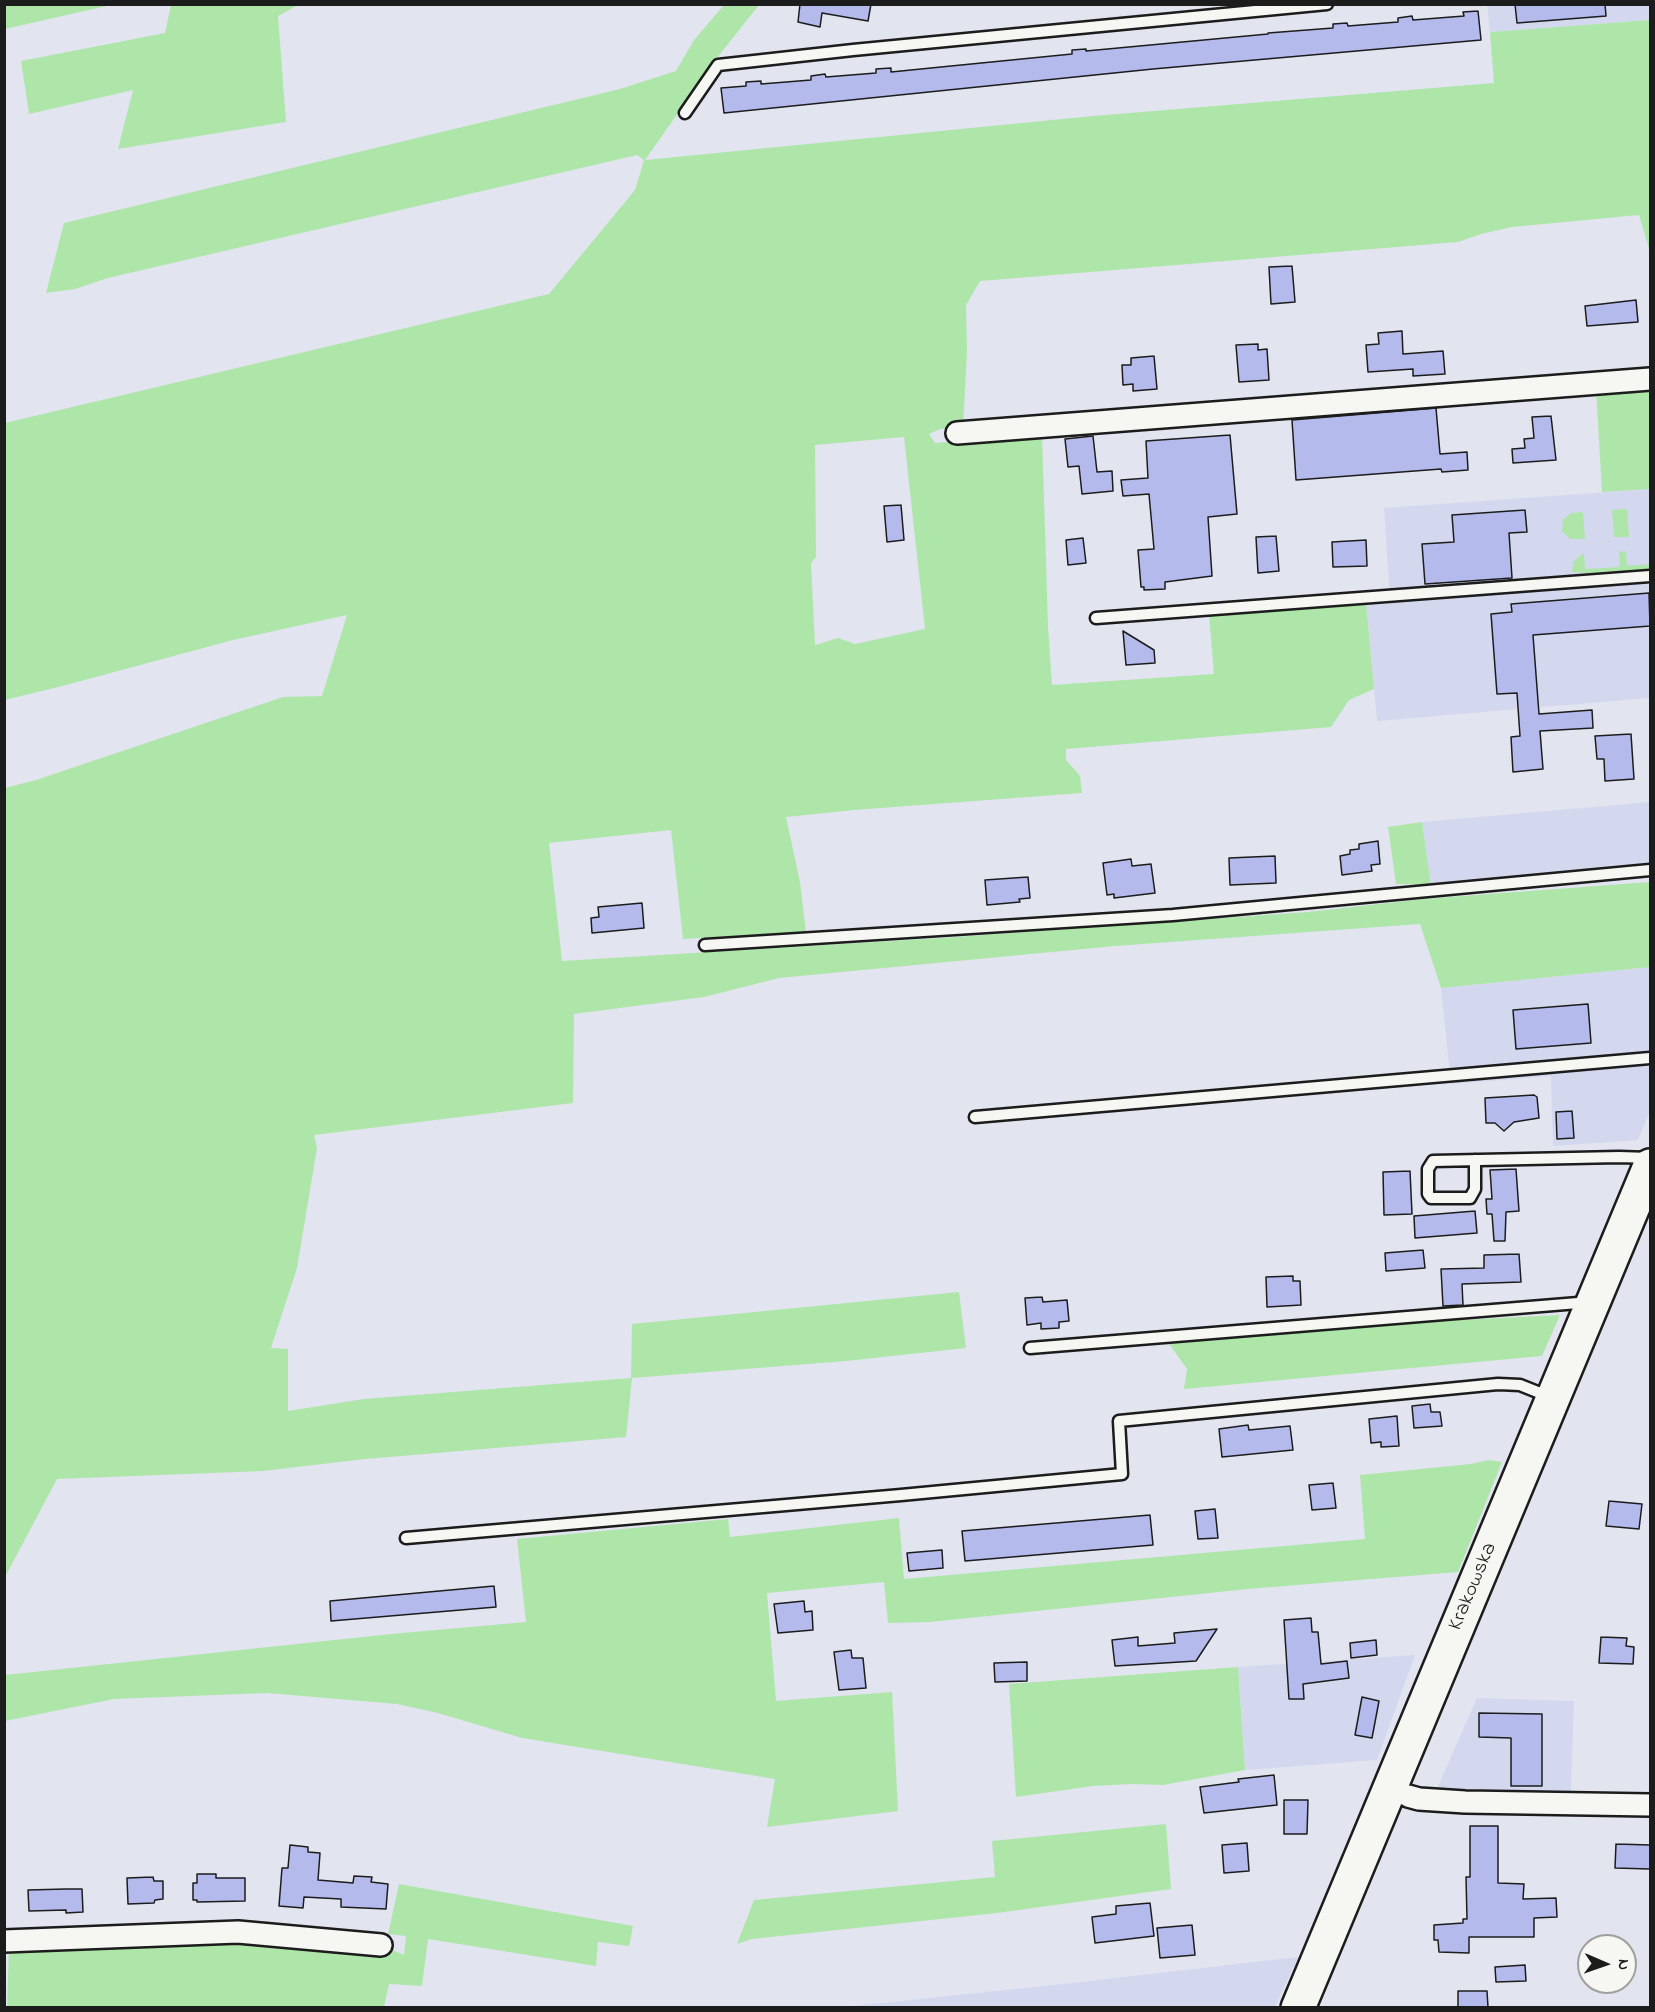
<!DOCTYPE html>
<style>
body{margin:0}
#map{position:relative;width:1655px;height:2012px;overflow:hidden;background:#e2e4f0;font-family:"Indie Flower",sans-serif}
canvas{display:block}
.frame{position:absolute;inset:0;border:6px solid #1c1c1c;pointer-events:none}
.north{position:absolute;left:1577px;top:1934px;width:60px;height:60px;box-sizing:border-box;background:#f6f6f2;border:2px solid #9f9f9c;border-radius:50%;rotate:92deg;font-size:16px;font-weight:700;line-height:24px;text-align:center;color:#1c1c1c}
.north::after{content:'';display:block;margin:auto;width:21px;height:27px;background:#1c1c1c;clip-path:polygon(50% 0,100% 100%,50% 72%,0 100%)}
</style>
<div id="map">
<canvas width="1655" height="2012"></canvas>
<div class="frame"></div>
<div class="north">N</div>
</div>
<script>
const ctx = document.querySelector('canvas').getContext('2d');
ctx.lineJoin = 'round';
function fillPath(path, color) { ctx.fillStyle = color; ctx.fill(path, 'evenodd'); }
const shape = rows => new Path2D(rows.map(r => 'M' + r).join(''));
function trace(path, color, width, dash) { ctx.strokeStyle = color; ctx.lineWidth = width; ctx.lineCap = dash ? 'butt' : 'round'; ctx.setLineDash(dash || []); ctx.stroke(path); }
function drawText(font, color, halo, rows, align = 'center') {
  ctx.font = font + ' "Indie Flower",sans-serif'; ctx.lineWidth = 6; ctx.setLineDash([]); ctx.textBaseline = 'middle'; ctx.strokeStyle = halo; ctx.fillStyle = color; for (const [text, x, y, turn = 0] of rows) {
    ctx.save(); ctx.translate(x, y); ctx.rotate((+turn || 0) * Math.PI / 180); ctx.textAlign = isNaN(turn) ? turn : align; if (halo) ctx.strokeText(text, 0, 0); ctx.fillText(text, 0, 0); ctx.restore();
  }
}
const built = shape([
 [1487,5,1650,5,1650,20,1490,32],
 [1650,489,1650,698,1377,721,1366,602,1390,600,1384,508],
 [1650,802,1650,867,1431,885,1422,822],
 [1650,967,1650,1111,1638,1140,1553,1146,1551,1076,1451,1084,1441,988],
 [1415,1655,1377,1760,1245,1770,1238,1667],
 [1477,1698,1574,1701,1570,1815,1427,1811],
 [1298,1957,1275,2007,844,2007,1063,1984]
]);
const green = shape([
 [5,4,111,4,111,5,5,29],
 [171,5,306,5,298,5,278,16,286,122,118,149,133,90,29,114,21,61,165,33],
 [724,5,759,5,716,59,645,160,1093,116,1494,83,1490,32,1650,20,1650,252,1639,215,1512,227,1481,234,1458,242,980,281,966,305,967,352,963,427,940,429,929,434,935,443,1042,433,1048,627,1052,685,1214,674,1209,614,1366,602,1374,689,1349,700,1331,727,1066,749,1066,760,1080,776,1082,793,854,810,786,817,800,882,806,932,683,939,671,830,549,843,562,961,941,938,1308,912,1423,899,1650,882,1650,967,1441,988,1420,924,1115,946,779,978,704,997,574,1014,573,1103,314,1135,317,1148,297,1268,271,1348,288,1349,288,1411,364,1399,631,1378,632,1324,959,1292,966,1348,846,1361,632,1378,626,1437,365,1459,263,1471,57,1479,5,1577,5,788,36,780,283,697,322,696,347,615,233,640,66,685,5,700,5,423,549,294,635,190,644,160,637,155,108,278,75,289,46,293,64,223,620,89,676,71,694,40],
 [904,437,925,629,855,644,838,638,815,645,811,563,816,557,815,445],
 [1650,385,1650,489,1602,492,1596,389],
 [1627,509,1629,537,1614,537,1612,510],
 [1583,512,1585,539,1570,539,1562,531,1563,520,1571,513],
 [1626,551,1627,566,1650,564,1650,570,1600,574,1572,572,1573,562,1582,554,1584,554,1585,569,1620,567,1619,552],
 [1422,822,1431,885,1396,884,1388,827],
 [1560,1315,1542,1356,1184,1389,1187,1369,1169,1344,1341,1326],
 [1489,1460,1502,1462,1458,1572,1248,1589,930,1622,888,1623,884,1582,767,1593,776,1701,892,1692,898,1811,767,1827,775,1779,522,1738,438,1713,397,1704,267,1693,114,1699,5,1721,5,1675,391,1634,526,1622,517,1539,728,1519,730,1537,899,1518,904,1579,1365,1539,1360,1475,1471,1464],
 [1238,1667,1245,1770,1163,1785,1131,1784,1093,1786,1016,1797,1009,1684],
 [1166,1824,1171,1889,997,1913,752,1939,737,1944,754,1900,995,1877,992,1841],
 [399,1884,633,1926,629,1946,598,1942,596,1966,428,1939,422,1986,389,1984,384,2007,7,2008,9,1947,172,1945,213,1940,381,1945,404,1955,406,1936,388,1934]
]);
const building = shape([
 [800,4,871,4,868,21,822,13,820,27,798,22,800,4],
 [1515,4,1605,4,1606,16,1517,23,1515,4],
 [1478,11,1481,40,1153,69,724,113,721,88,746,86,746,82,761,81,761,84,811,80,811,76,825,74,826,77,876,73,876,69,891,68,891,72,941,67,1072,54,1072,50,1086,49,1086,51,1268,34,1268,33,1333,28,1333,24,1347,23,1348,26,1398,22,1398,18,1412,16,1413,20,1464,16,1463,12,1478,11],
 [1292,266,1295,302,1271,304,1269,267,1292,266],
 [1636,300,1638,322,1587,326,1585,306,1636,300],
 [1402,331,1403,354,1443,351,1445,374,1413,376,1413,369,1368,372,1366,345,1379,344,1378,333,1402,331],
 [1258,344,1258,350,1267,349,1269,380,1239,382,1236,345,1258,344],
 [1154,356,1157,389,1133,391,1133,384,1123,385,1122,365,1131,365,1131,358,1154,356],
 [1436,408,1440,454,1467,452,1468,470,1442,472,1441,469,1296,480,1292,420,1436,408],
 [1551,416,1556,460,1513,463,1512,449,1525,448,1524,439,1534,438,1532,417,1551,416],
 [1230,435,1237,514,1208,517,1212,576,1165,582,1165,589,1144,590,1144,587,1141,587,1138,550,1154,549,1149,494,1123,496,1121,480,1148,478,1146,441,1230,435],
 [1093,436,1097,472,1112,471,1113,491,1082,494,1079,466,1068,467,1065,439,1093,436],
 [901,505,904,540,887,542,884,506,901,505],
 [1525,510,1527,532,1509,533,1512,578,1425,584,1422,544,1454,542,1452,515,1525,510],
 [1276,536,1279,571,1258,573,1256,537,1276,536],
 [1083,538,1086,563,1068,565,1066,540,1083,538],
 [1366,540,1367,566,1333,567,1332,542,1366,540],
 [1649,593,1650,626,1533,635,1539,714,1592,710,1593,728,1540,731,1543,769,1513,772,1511,737,1520,736,1517,693,1497,694,1491,614,1512,612,1511,604,1649,593],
 [1123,631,1154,650,1155,663,1126,665,1123,631],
 [1631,734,1634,779,1605,781,1604,759,1597,759,1595,736,1631,734],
 [1378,841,1380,864,1371,865,1372,871,1342,875,1340,856,1350,854,1350,850,1359,849,1359,844,1378,841],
 [1275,856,1276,883,1230,885,1229,858,1275,856],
 [1131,859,1132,866,1151,864,1155,893,1114,898,1114,894,1107,895,1103,863,1131,859],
 [1028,877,1030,898,1019,899,1020,902,987,905,985,880,1028,877],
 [642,903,644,928,592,933,591,918,599,917,598,907,642,903],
 [1588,1004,1591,1043,1516,1049,1513,1010,1588,1004],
 [1534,1095,1537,1097,1539,1118,1514,1122,1504,1131,1495,1123,1486,1123,1485,1098,1534,1095],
 [1572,1111,1574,1138,1557,1139,1556,1112,1572,1111],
 [1516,1169,1519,1211,1506,1212,1505,1241,1494,1241,1492,1214,1487,1214,1486,1199,1492,1199,1490,1170,1516,1169],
 [1410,1171,1412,1214,1384,1215,1383,1172,1410,1171],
 [1475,1211,1477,1233,1415,1238,1414,1216,1475,1211],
 [1423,1250,1425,1268,1386,1271,1385,1253,1423,1250],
 [1519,1254,1521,1282,1462,1284,1463,1305,1443,1306,1441,1269,1484,1268,1484,1255,1519,1254],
 [1293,1276,1293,1281,1300,1281,1301,1305,1267,1307,1266,1277,1293,1276],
 [1042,1297,1043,1302,1067,1300,1069,1321,1059,1322,1059,1328,1041,1329,1041,1323,1027,1325,1025,1298,1042,1297],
 [1430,1404,1431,1412,1440,1412,1442,1426,1414,1428,1412,1406,1430,1404],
 [1397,1416,1399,1446,1381,1447,1381,1442,1371,1443,1369,1419,1397,1416],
 [1248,1425,1249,1430,1290,1426,1293,1450,1222,1457,1219,1429,1248,1425],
 [1333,1483,1336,1508,1312,1510,1309,1485,1333,1483],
 [1609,1501,1642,1504,1639,1529,1606,1526,1609,1501],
 [1215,1509,1218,1538,1198,1539,1195,1511,1215,1509],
 [1150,1515,1153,1545,965,1561,962,1531,1150,1515],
 [942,1550,943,1568,909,1571,907,1553,942,1550],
 [494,1586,496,1607,331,1621,330,1601,494,1586],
 [804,1601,805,1612,812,1611,813,1630,778,1633,774,1604,804,1601],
 [1311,1618,1312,1632,1318,1632,1321,1664,1347,1661,1349,1678,1303,1684,1304,1699,1289,1699,1284,1620,1311,1618],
 [1217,1629,1196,1661,1115,1666,1112,1640,1138,1637,1138,1646,1175,1643,1174,1633,1217,1629],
 [1601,1637,1627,1638,1626,1646,1634,1647,1633,1664,1599,1663,1601,1637],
 [1376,1640,1377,1655,1351,1658,1350,1643,1376,1640],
 [851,1650,852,1658,863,1658,866,1688,839,1690,834,1652,851,1650],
 [1027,1662,1027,1681,995,1682,994,1663,1027,1662],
 [1362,1697,1379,1701,1372,1738,1355,1735,1362,1697],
 [1479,1713,1542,1714,1542,1786,1511,1786,1511,1738,1479,1737,1479,1713],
 [1274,1775,1277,1805,1204,1813,1200,1787,1239,1782,1238,1779,1274,1775],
 [1284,1800,1308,1800,1307,1834,1284,1834,1284,1800],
 [1470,1826,1498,1826,1498,1883,1524,1884,1523,1899,1556,1898,1557,1917,1534,1918,1534,1937,1469,1937,1469,1953,1439,1952,1438,1940,1434,1940,1434,1925,1463,1923,1463,1919,1467,1919,1466,1877,1470,1877,1470,1826],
 [1247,1843,1249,1871,1224,1873,1222,1845,1247,1843],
 [1616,1844,1650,1845,1650,1869,1615,1868,1616,1844],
 [290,1845,308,1847,308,1852,320,1853,318,1880,353,1883,354,1876,372,1877,371,1882,388,1884,386,1909,341,1907,341,1899,304,1897,303,1908,279,1906,282,1868,288,1868,290,1845],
 [197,1874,216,1874,216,1878,245,1878,245,1901,197,1902,197,1900,193,1900,193,1883,197,1883,197,1874],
 [153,1877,154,1881,163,1881,163,1899,155,1900,154,1903,128,1904,127,1878,153,1877],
 [66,1889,82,1889,83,1912,66,1913,66,1910,29,1911,28,1890,66,1889],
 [1150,1903,1154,1936,1095,1943,1092,1917,1116,1914,1116,1906,1150,1903],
 [1192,1925,1195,1955,1160,1958,1157,1928,1192,1925],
 [1525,1965,1526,1981,1496,1982,1495,1967,1525,1965],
 [1458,1991,1487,1991,1488,2007,1458,2007,1458,1991]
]);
const lane = shape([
 [685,113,718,65,853,50,1327,4],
 [1096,618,1650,576],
 [705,945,1173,915,1650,870],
 [975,1117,1650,1058],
 [1475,1160,1475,1189,1470,1198,1431,1198,1428,1194,1428,1169,1433,1161,1619,1157,1650,1158],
 [1030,1348,1578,1303,1588,1306],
 [406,1538,901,1495,1122,1474,1119,1421,1498,1384,1520,1385,1550,1397]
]);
const street = shape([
 [957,433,1650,379],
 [1408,1796,1419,1799,1465,1802,1650,1805],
 [4,1941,238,1932,381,1945]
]);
const primary = shape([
 [1298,2008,1650,1166]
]);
const streetNames = [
 ["Krakowska",1474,1587,-67]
];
fillPath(built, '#d4d8ef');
fillPath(green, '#aee6a9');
fillPath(building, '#b4bbec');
trace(building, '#1c1c1c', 1.5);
trace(lane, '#1c1c1c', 15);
trace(street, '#1c1c1c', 26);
trace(primary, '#1c1c1c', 38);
trace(lane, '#f6f6f2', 10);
trace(street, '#f6f6f2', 21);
trace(primary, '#f6f6f2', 33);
drawText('21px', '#1c1c1c', '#f6f6f2', streetNames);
</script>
